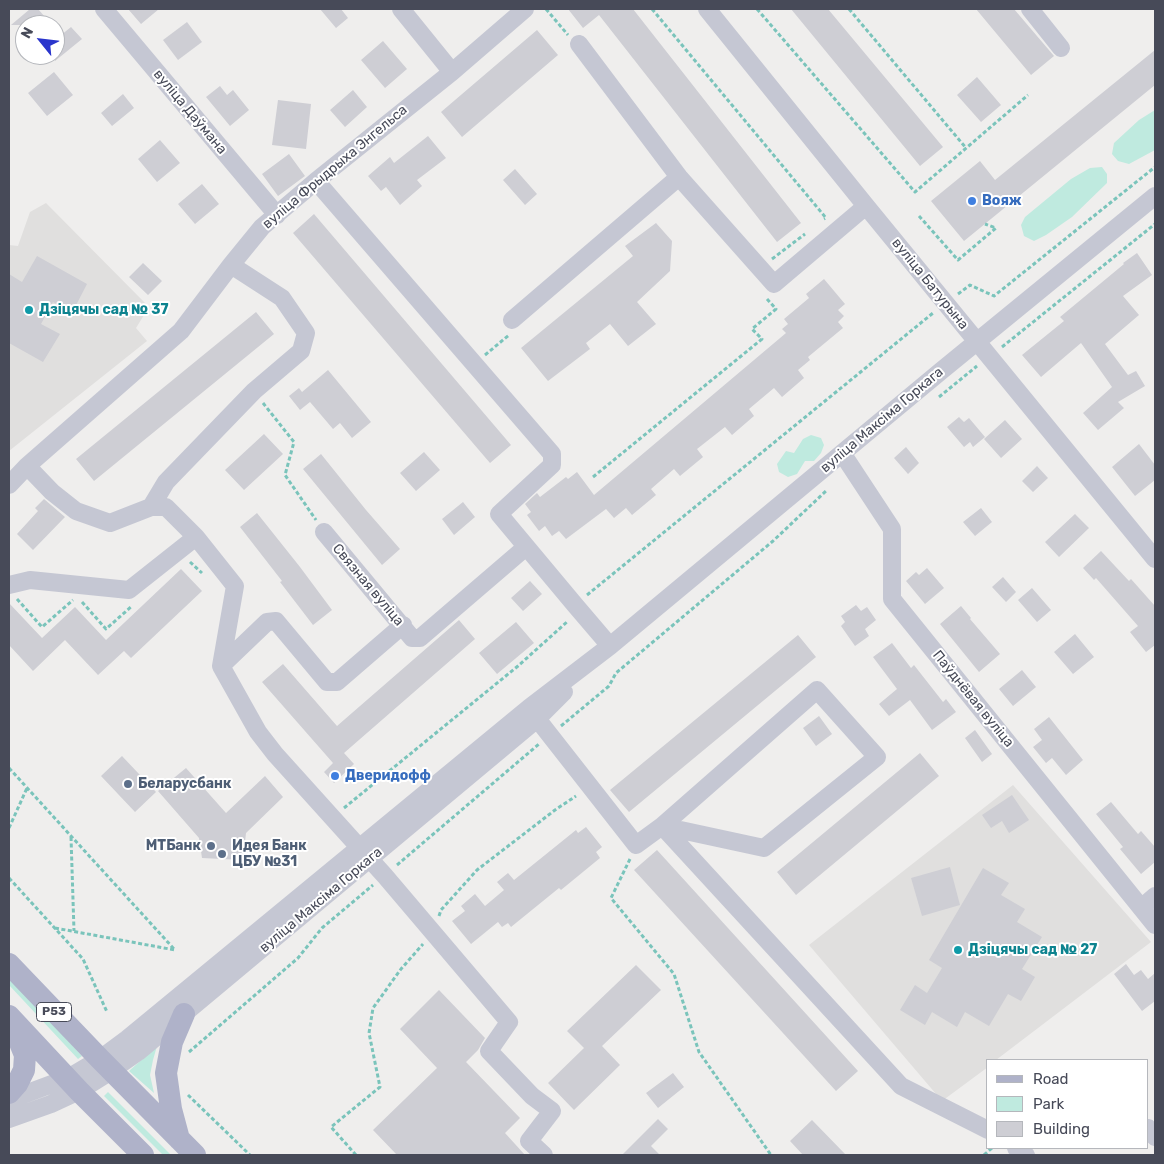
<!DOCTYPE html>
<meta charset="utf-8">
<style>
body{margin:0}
#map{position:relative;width:1164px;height:1164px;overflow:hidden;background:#efeeed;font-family:Rubik,sans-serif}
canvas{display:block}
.frame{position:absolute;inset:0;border:10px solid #474a58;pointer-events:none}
.legend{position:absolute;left:986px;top:1059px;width:162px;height:90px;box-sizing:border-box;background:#fff;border:1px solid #b5b7bc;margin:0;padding:6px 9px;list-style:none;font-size:15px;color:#474a58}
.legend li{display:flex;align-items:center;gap:10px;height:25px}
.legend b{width:25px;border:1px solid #b5b7bc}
.north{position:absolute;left:15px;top:15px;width:50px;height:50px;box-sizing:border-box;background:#fff;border:1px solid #b5b7bc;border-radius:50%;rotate:299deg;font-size:14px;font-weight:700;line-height:20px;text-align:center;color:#474a58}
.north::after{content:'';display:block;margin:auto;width:18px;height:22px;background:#2a35cc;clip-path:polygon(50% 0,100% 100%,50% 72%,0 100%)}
</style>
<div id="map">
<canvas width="1164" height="1164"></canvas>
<div class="frame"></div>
<ul class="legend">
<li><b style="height:6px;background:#afb2c9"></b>Road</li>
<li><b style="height:14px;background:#bfeadf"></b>Park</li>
<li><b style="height:14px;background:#ceced4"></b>Building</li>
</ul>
<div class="north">N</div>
</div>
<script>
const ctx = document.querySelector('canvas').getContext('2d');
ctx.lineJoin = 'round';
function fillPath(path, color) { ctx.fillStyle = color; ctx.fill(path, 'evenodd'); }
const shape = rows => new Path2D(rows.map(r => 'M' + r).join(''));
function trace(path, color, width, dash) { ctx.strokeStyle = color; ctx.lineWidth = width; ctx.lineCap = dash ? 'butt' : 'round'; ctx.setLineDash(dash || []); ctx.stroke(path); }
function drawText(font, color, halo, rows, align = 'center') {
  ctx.font = font + ' Rubik,sans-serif'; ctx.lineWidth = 4; ctx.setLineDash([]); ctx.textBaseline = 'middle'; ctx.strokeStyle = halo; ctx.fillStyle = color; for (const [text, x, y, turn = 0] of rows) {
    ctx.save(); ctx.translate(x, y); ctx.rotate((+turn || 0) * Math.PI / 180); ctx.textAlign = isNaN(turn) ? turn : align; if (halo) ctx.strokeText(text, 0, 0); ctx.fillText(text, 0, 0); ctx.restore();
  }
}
const education = shape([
 [46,203,149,307,136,328,147,341,9,451,9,245,18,246,30,212],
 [1013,785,1151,942,996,1060,988,1060,988,1067,942,1101,809,945]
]);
const green = shape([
 [1155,110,1155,150,1129,164,1118,161,1112,154,1114,143,1139,120],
 [1102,167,1107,174,1107,183,1072,217,1046,235,1034,241,1024,236,1021,225,1025,217,1071,179,1090,168],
 [811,435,821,438,824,445,821,453,814,461,805,461,797,474,788,477,779,472,777,464,786,451,794,453,803,439],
 [9,976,82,1056,78,1059,9,985],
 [157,1046,153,1060,150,1075,154,1093,129,1071],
 [108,1092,171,1155,163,1155,104,1096]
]);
const building = shape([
 [30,9,38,9,52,25,11,25],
 [128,9,159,9,141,24],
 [320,9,341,9,348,18,336,28],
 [568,9,633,9,801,223,777,242,599,15,583,28],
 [791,9,828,9,943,147,920,166],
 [976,9,1014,9,1054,56,1031,75],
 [187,22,202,42,178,60,163,40],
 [71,27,82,39,55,61,55,40],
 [537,30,558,55,462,137,441,112],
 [383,41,407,69,385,88,361,60],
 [1155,50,1155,85,964,241,931,201,980,161,995,180],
 [54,72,73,95,47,116,28,93],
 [977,77,1001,105,981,122,957,95],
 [220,86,227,95,233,90,249,110,230,126,206,97],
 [353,90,367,107,345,127,330,110],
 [123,94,134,108,112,126,101,113],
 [278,100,311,104,306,149,272,145],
 [428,136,446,158,417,180,422,186,400,205,386,187,381,191,368,176,390,157,394,163],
 [160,140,180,163,157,182,138,159],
 [289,154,305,176,278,196,262,174],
 [515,169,537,194,525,205,503,180],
 [202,184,219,204,195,224,178,204],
 [314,214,511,445,490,463,293,233],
 [656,223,672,241,670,271,637,302,656,324,628,346,610,324,586,343,590,349,548,381,521,348,633,256,625,246],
 [1137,253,1152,275,1123,296,1139,315,1105,344,1128,375,1136,371,1145,386,1118,402,1124,408,1098,430,1083,413,1112,387,1081,343,1041,377,1022,355,1064,321,1060,317,1124,264,1123,263],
 [37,256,87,284,72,313,53,302,41,324,60,334,43,362,9,343,9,274,22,282],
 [143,263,162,281,148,295,129,277],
 [824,279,845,304,838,310,844,316,838,322,843,328,808,357,810,360,798,370,804,378,782,397,774,388,749,409,754,416,732,435,725,427,697,449,703,457,680,476,674,469,651,489,656,495,632,515,626,508,614,518,606,509,566,539,559,531,552,536,545,526,539,531,527,515,531,512,525,504,537,493,540,497,566,477,568,479,577,472,594,495,786,333,782,329,788,324,784,319,809,298,806,294],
 [256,312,274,334,94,481,76,459],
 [328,370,371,422,352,438,340,423,333,429,310,402,300,410,289,396,299,388,302,392],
 [959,417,964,422,969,418,985,437,973,447,970,442,964,447,947,427],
 [1005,420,1022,439,1001,458,984,439],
 [264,434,283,454,244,490,225,470],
 [1139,444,1155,465,1155,480,1135,496,1112,467],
 [906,447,919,463,908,474,894,458],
 [424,452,440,470,416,491,400,473],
 [321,454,366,510,400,549,382,565,303,469],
 [1037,466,1048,478,1033,492,1022,481],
 [44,499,65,517,33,550,17,534,38,511,35,508],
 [463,502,475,517,454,535,442,519],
 [981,508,992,522,975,536,963,522],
 [257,513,300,567,332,610,313,625,280,582,282,581,240,527],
 [1075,514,1089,528,1059,557,1045,542],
 [1101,551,1129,581,1131,579,1155,606,1155,645,1146,652,1130,632,1138,626,1096,578,1094,580,1083,568],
 [927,568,944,588,925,604,906,581,916,572,919,575],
 [181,569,202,591,131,658,124,651,98,675,65,640,33,671,9,645,9,603,42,638,75,607,106,640],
 [1003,577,1016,592,1006,602,992,587],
 [530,581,542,594,523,611,511,598],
 [1032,588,1051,610,1037,622,1018,600],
 [856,605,861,611,867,607,876,620,865,629,869,636,855,646,841,626,845,622,841,616],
 [961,606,971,618,970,619,1000,654,979,672,940,624],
 [459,620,475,639,344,753,354,764,334,783,324,772,333,763,262,682,283,664,337,726],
 [516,622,534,643,497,674,479,653],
 [1075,634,1094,657,1073,674,1054,652],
 [798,635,816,657,629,812,610,790],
 [892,643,911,668,914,665,943,702,946,699,956,712,932,730,910,700,889,716,879,704,897,689,873,657],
 [1022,670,1036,687,1013,706,999,689],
 [819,716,832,734,816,746,803,728],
 [1049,717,1083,760,1066,775,1052,758,1046,763,1033,747,1042,740,1034,729],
 [975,730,992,754,982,762,965,738],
 [920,753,939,776,796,895,777,872],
 [122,756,156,792,135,812,101,776],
 [186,768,226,813,265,776,283,797,246,833,243,860,202,858,199,838,158,791],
 [1012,795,1029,820,1009,833,1002,821,991,828,982,815],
 [1111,802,1138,834,1141,831,1155,847,1155,862,1141,874,1120,849,1123,847,1096,814],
 [586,827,602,847,596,852,600,858,561,890,559,888,511,927,508,923,502,927,498,922,471,944,452,921,465,911,461,906,475,894,485,906,504,890,497,882,508,873,514,880,576,830,578,833],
 [657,850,858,1071,836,1091,634,870],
 [950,867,960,905,922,916,911,878],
 [983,868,1009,883,1001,895,1025,909,1017,922,1042,937,1022,969,1035,977,1021,1001,1008,994,989,1026,965,1012,957,1027,932,1012,925,1025,900,1010,915,985,927,993,942,968,929,960],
 [1126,964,1134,975,1141,970,1148,979,1155,973,1155,1001,1142,1011,1114,974],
 [636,965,661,990,602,1046,620,1065,574,1110,548,1083,584,1048,567,1031],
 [439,990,485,1038,478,1050,466,1062,520,1118,505,1133,525,1155,397,1155,373,1130,437,1068,400,1029],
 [673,1073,684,1087,658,1108,646,1093],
 [658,1119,668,1129,651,1146,660,1155,622,1155],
 [812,1120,846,1155,803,1155,790,1141]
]);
const path = shape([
 [546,9,568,35],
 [652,9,826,218,824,219],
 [757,9,915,192,1028,95],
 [849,9,966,148],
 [919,216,958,260,996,228,985,224],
 [772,259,805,234],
 [958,294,970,285,994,296,1155,167],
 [1002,347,1155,224],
 [485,355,509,335],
 [939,397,977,366],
 [263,403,294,442,285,475,316,520],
 [593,477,762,339,752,329,776,309,767,299],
 [190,562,202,573],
 [587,595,933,313],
 [17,599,42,627,73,600],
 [82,602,106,629,132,606],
 [561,726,609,686,616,673,773,541,827,490],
 [9,768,175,950],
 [344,808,518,666,568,621],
 [9,828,27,788],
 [71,837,74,931],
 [630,859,611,898,674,974,699,1052,771,1155],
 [397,865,539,744],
 [9,878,83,959,107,1012],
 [439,916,441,910,477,870,555,810,576,796],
 [55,928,175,950],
 [189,1052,298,958,322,928,373,885],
 [188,1095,250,1155],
 [356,1155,331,1127,380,1087,369,1033,373,1008,401,969,423,944],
 [984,1155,992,1148]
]);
const minor = shape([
 [104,9,277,215],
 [401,9,452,72],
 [707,9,866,206,1155,559],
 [1030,9,1061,48],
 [579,44,679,177,774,284,866,206],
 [316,181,552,454,552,465,499,514,575,605,610,646],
 [512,320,679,177],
 [842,453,892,529,892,599,1155,925],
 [27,466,52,492,76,511,110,523,151,507,166,507,196,537],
 [9,485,27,466,181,331,231,265,262,227,316,181,452,72,525,9],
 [151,507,166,482,254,391,301,351,306,333,282,298,231,265],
 [324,532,412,638,420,638,526,547],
 [9,585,30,580,129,590,196,537,235,586,221,666,258,732,275,754,385,876,509,1022,489,1051,532,1096,552,1111,529,1141,544,1155],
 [221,666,267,622,276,621,327,682,337,682,403,625],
 [817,690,877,757,764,848,662,826,817,690],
 [531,711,636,845,662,826,901,1086,988,1130],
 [1141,908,1155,896],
 [9,1100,68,1078,100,1059,127,1039,529,708,610,646,941,371,1155,196],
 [9,1119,51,1104,79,1091,111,1071,138,1052,537,719,564,692],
 [1148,1128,1155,1137],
 [1016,1148,1026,1155]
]);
const major = shape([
 [9,964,100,1059,195,1155],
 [9,1016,79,1091,143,1155],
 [9,1093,17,1084,24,1070,25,1055,14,1028],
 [179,1139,171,1109,166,1073,172,1042,184,1014]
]);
const markers = [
 [972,201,5,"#3f7fe0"],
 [29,310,5,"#0f9aa8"],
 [335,776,5,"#3f7fe0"],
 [128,784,5,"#5c6f8a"],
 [211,846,5,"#5c6f8a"],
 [222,854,5,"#5c6f8a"],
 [958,950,5,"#0f9aa8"]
];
const shields = [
 [54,1012,35]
];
const shieldNames = [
 ["Р53",54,1012]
];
const streetNames = [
 ["вуліца Даўмана",190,112,50],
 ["вуліца Фрыдрыха Энгельса",335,167,-40],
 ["вуліца Батурына",930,284,51],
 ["вуліца Максіма Горкага",882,420,-40],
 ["Связная вуліца",368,585,50],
 ["Паўднёвая вуліца",973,699,51],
 ["вуліца Максіма Горкага",321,900,-40]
];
const shopNames = [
 ["Вояж",982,201],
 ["Дверидофф",345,776]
];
const cultureNames = [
 ["Дзіцячы сад № 37",39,310],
 ["Дзіцячы сад № 27",968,950]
];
const serviceNames = [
 ["Беларусбанк",138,784],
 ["МТБанк",201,846,"right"],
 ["Идея Банк",232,846],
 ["ЦБУ №31",232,862]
];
fillPath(education, '#e0dfde');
fillPath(green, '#bfeadf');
fillPath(building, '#ceced4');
trace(path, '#7ac4bb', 3, [4, 2.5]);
trace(minor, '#c5c7d3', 18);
trace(major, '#afb2c9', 22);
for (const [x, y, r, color] of markers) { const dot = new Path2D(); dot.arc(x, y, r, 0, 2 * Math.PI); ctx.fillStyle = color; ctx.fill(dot); trace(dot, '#fff', 2); }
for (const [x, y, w] of shields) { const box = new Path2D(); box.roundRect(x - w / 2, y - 9.5, w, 19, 4); ctx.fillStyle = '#fff'; ctx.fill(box); trace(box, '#474a58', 1); }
drawText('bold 12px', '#474a58', null, shieldNames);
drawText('14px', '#474a58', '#fff', streetNames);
drawText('bold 14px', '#366cbe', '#fff', shopNames, 'left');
drawText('bold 14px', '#0d838f', '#fff', cultureNames, 'left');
drawText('bold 14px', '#4e5e75', '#fff', serviceNames, 'left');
</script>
